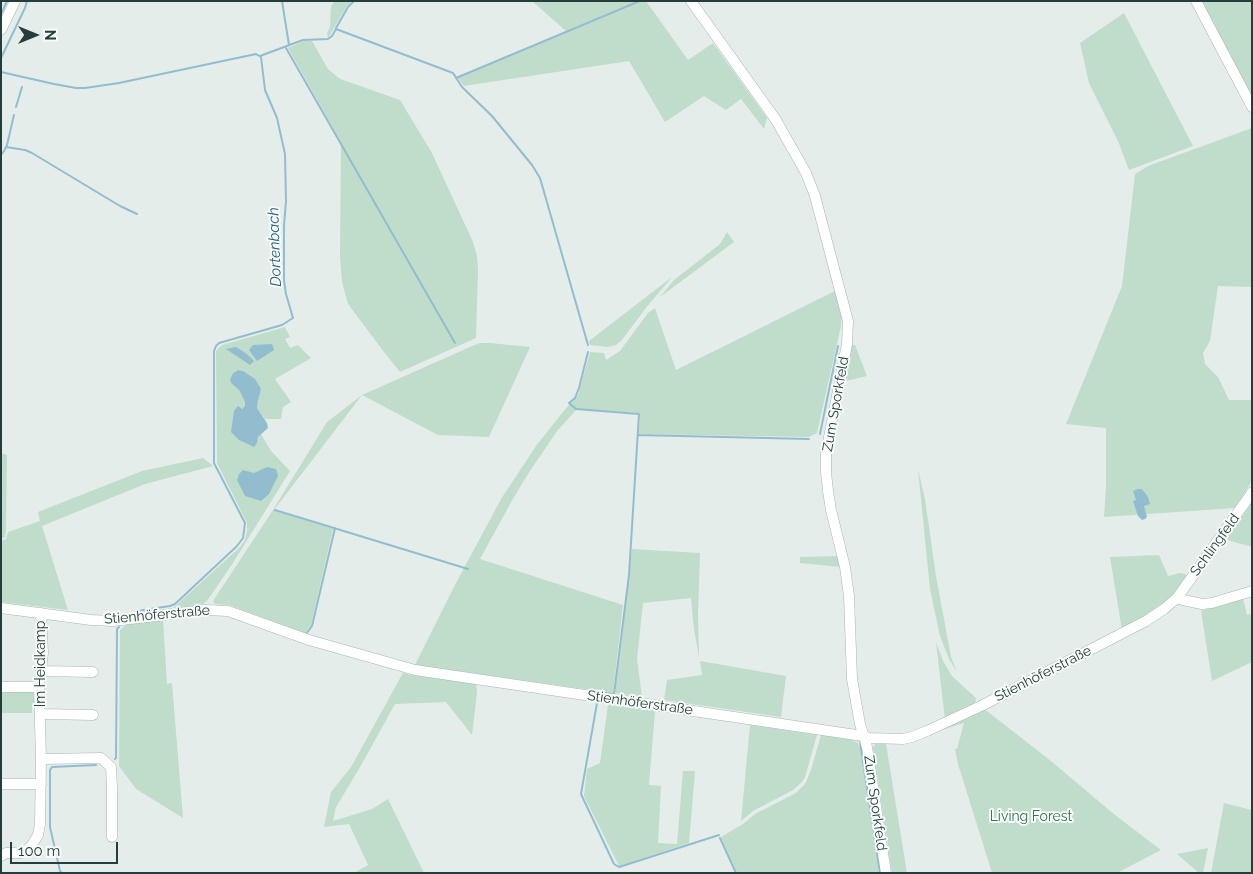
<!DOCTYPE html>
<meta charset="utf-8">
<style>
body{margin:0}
#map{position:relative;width:1253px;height:874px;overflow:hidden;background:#e5edeb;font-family:Raleway,sans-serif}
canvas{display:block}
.frame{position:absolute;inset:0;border:2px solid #263e3b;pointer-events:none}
.north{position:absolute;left:10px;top:10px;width:50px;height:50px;-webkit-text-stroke:4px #f6faf8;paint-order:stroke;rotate:90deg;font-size:14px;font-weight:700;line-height:20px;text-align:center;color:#263e3b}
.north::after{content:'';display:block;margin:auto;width:18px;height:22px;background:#263e3b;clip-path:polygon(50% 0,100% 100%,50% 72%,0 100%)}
.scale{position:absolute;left:10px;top:842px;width:108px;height:22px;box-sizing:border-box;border:2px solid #263e3b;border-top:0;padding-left:6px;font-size:15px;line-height:18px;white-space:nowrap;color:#263e3b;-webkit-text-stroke:4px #f6faf8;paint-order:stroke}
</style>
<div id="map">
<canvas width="1253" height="874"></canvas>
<div class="frame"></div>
<div class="north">N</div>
<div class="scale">100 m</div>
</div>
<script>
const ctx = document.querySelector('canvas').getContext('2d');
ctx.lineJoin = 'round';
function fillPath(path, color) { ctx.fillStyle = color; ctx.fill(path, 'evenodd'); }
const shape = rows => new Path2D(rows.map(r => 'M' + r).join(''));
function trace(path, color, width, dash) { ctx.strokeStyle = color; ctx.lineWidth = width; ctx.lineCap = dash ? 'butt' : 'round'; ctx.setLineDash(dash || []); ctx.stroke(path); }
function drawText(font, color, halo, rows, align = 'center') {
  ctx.font = font + ' Raleway,sans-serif'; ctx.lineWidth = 4; ctx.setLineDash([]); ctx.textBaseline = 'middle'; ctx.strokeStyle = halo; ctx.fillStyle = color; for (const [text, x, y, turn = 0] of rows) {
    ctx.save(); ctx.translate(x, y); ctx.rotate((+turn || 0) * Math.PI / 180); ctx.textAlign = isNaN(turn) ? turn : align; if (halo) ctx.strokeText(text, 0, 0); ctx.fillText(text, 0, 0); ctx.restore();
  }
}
const green = shape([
 [335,1,352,1,347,6,328,38,327,33,330,27,331,6],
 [532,1,638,1,566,31],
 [643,1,646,1,688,60,713,43,767,118,764,129,741,99,726,110,704,96,665,122,629,61,464,86,458,78],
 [1199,1,1252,1,1252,101],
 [1124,13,1193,146,1129,170,1118,141,1089,83,1080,43],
 [304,41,312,41,328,69,340,79,400,100,432,153,473,242,477,256,478,270,476,338,400,372,384,352,348,304,342,282,340,256,341,142,288,48],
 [1252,128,1252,287,1218,286,1210,341,1203,353,1205,364,1218,377,1229,400,1252,400,1252,478,1250,484,1235,508,1104,517,1106,487,1106,428,1066,424,1122,286,1135,174,1148,166],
 [727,232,734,242,660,297,674,280,720,244],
 [672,277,645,309,622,340,616,345,608,347,590,345,589,341],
 [837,290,842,310,841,326,817,433,809,437,639,434,640,413,577,409,557,431,526,477,510,504,480,559,623,605,613,693,415,665,455,585,501,499,536,446,562,413,578,395,590,352,604,353,606,360,620,351,648,313,655,308,676,370],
 [285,327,290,337,285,339,290,348,298,345,311,358,275,379,291,402,283,407,281,419,265,419,257,408,258,400,243,371,238,370,233,373,232,384,239,390,245,402,245,406,242,409,257,443,258,437,261,434,271,451,290,471,233,563,207,601,200,606,172,609,240,547,245,540,247,531,247,523,217,463,216,351,222,345],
 [480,343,490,343,530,347,489,437,438,435,362,395,274,510,333,529,311,625,305,633,229,605,215,604,213,601,273,510,327,422,362,395,472,346],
 [850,345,855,345,867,376,842,382],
 [1,453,7,455,6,531,5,537,1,539],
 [203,458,213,466,145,484,42,526,68,610,1,602,1,541,6,539,8,532,40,521,38,512,142,471],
 [918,469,925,499,936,576,951,657,957,672,949,659,940,636,930,589],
 [1252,499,1252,547,1224,539],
 [632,549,700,553,698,614,699,658,694,629,691,598,643,603,637,659,642,697,615,693,616,677,620,655],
 [1159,555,1168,576,1180,573,1185,574,1188,576,1174,596,1164,605,1122,630,1110,557],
 [839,556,841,567,800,563,800,557],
 [1243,598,1247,615,1252,614,1252,662,1212,681,1201,611],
 [163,619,167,684,172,683,183,818,136,789,119,766,120,630,126,625],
 [936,642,943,661,952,676,976,698,975,705,945,720],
 [700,661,786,676,781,717,664,700,667,680,702,675],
 [403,673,411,675,476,683,477,693,472,735,446,702,395,704,359,769,336,807,333,821,372,809,388,799,424,873,354,873,368,865,349,824,324,827,331,792,351,767],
 [1,691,33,691,35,696,35,705,32,706,32,713,1,713],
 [608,705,655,711,649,785,661,786,658,843,677,844,683,771,695,771,689,843,619,866,584,796,587,769,600,763],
 [983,708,1051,761,1115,815,1161,850,1117,873,992,873,958,764,955,749,957,749,964,723,929,734],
 [750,725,817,735,805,777,802,782,793,790,753,811,741,821],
 [821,735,852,740,858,743,860,748,879,873,737,873,721,837,743,824,755,814,796,793,805,784,811,770],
 [875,744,886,744,907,873,892,873,873,748],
 [1224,803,1252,810,1252,873,1211,873],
 [1208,848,1203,873,1199,873,1177,854]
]);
const water = shape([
 [272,344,274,350,257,361,249,350,253,345],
 [236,347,247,354,254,361,250,365,226,349],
 [238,370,243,371,255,379,261,389,258,400,257,408,267,423,268,428,258,437,257,443,254,447,239,440,231,432,234,411,238,406,242,409,245,406,245,402,239,390,232,384,230,380,233,373],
 [267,467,276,469,278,476,269,494,261,501,245,496,237,480,239,474,243,470,254,473],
 [1138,489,1142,489,1148,497,1150,504,1144,506,1147,517,1145,519,1142,520,1138,516,1133,501,1136,500,1133,491]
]);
const stream = shape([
 [282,1,289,45],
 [1,14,7,1],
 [336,28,348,7,354,1],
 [286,48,455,343],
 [260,56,303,40,328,39,332,36,336,29,453,73,462,87,492,116,532,165,540,178,588,345],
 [1,58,25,8,27,1],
 [1,72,54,84,76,88,85,88,119,83,256,54,261,57,265,90,277,118,285,154,286,201,284,226,284,281,286,294,293,318,282,325,219,343,216,346,214,351,214,463,245,523,243,538,237,546,175,604,170,606,137,611],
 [456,78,640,1],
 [16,107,22,87],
 [6,147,25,150,32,153,120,206,137,214],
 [1,155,4,151,7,145,14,115],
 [588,352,579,388,575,398,569,403,576,409,639,414,629,575,614,694,606,693],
 [820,434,838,346],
 [638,435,809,439],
 [275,510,468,569],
 [306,634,312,626,335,528],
 [597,703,581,794,614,864,619,867,719,835],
 [856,739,860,741,861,749,880,873],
 [115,759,116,758,117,629,119,627],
 [720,838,736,873],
 [62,873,60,871,50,827,50,770,52,767,96,765]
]);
const minor = shape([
 [691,1,776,120,806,173,815,196,848,321,847,344,826,453,826,472,828,491,831,510,845,567,849,596,852,679,860,724,867,747,886,873],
 [1196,1,1252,107],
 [1,30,15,1],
 [1177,598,1183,600,1202,604,1212,603,1252,591],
 [1,608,91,620,113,621,205,610,228,611,309,640,415,670,863,736,870,738,903,739,912,737,927,731,983,705,1146,621,1164,609,1177,598,1249,497,1252,492],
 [41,671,93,672],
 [1,687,39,687],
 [41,714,93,715],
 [41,759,101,758,111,767,112,788,112,837],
 [1,784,41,784],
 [1,856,6,853,21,853,27,850,32,845,38,835,40,824,41,759,39,687,43,653,41,613]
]);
const streetNames = [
 ["Zum Sporkfeld",836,404,-80],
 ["Schlingfeld",1215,545,-54],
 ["Stienhöferstraße",157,615,-5],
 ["Im Heidkamp",41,664,-90],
 ["Stienhöferstraße",1043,674,-27],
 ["Stienhöferstraße",640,703,8],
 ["Zum Sporkfeld",875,803,82]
];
const parkNames = [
 ["Living Forest",1031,817]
];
const waterNames = [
 ["Dortenbach",275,247,-92]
];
fillPath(green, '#c0dccb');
fillPath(water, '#92bdce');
trace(stream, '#92bdce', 2);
trace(minor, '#a8b5b3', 11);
trace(minor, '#fff', 10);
drawText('14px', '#263e3b', '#f6faf8', streetNames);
drawText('14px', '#337253', '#f6faf8', parkNames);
drawText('italic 15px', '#245e76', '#f6faf8', waterNames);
</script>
